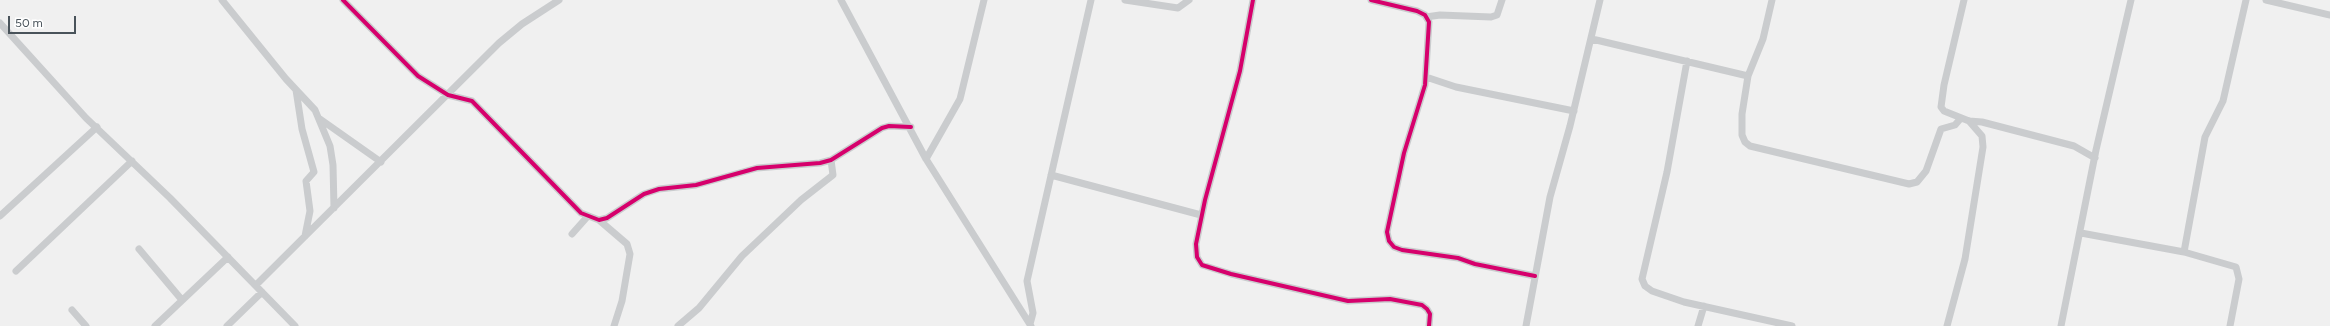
<!DOCTYPE html>
<style>
body{margin:0}
#map{position:relative;width:2330px;height:326px;overflow:hidden;background:#f0f0f0;font-family:Figtree,sans-serif}
canvas{display:block}
.scale{position:absolute;left:8px;top:16px;width:68px;height:18px;box-sizing:border-box;border:2px solid #49535a;border-top:0;padding-left:5px;font-size:12px;line-height:14px;white-space:nowrap;color:#49535a;-webkit-text-stroke:3px #fff;paint-order:stroke}
</style>
<div id="map">
<canvas width="2330" height="326"></canvas>
<div class="scale">50 m</div>
</div>
<script>
const ctx = document.querySelector('canvas').getContext('2d');
ctx.lineJoin = 'round';
const shape = rows => new Path2D(rows.map(r => 'M' + r).join(''));
function trace(path, color, width, dash) { ctx.strokeStyle = color; ctx.lineWidth = width; ctx.lineCap = dash ? 'butt' : 'round'; ctx.setLineDash(dash || []); ctx.stroke(path); }
const minor = shape([
 [222,0,286,79,315,110,330,146,333,165,334,208],
 [343,0,418,76,448,95,472,101,581,213,599,220,607,218,644,194,659,189,696,185,757,168,820,163,831,160,882,128,889,126,911,127],
 [841,0,926,159,1031,326],
 [1125,0,1178,8,1189,0],
 [1253,0,1240,71,1205,200,1196,244,1197,257,1202,265,1231,274,1348,301,1390,299,1422,305,1427,309,1430,314,1429,326],
 [1371,0,1417,11,1425,15,1429,22,1425,85,1404,153,1387,232,1389,241,1394,247,1402,250,1458,258,1475,264,1535,276],
 [1772,0,1763,39,1748,76,1742,114,1742,135,1745,142,1750,146,1909,184,1917,182,1926,171,1941,129,1955,125,1961,118],
 [1964,0,1944,85,1941,107,1944,111,1969,121,1982,122,2074,146,2095,158],
 [2266,0,2330,15],
 [1426,17,1440,15,1491,17,1497,15,1502,0],
 [0,23,86,118,170,198,295,326],
 [1592,39,1748,76],
 [1687,61,1667,172,1642,279,1645,286,1652,291,1684,302,1792,326],
 [1426,77,1456,87,1574,111],
 [296,90,302,129,314,172,306,181,310,211,305,236],
 [320,119,381,162],
 [926,159,960,99,984,0],
 [1051,175,1201,215],
 [0,216,97,127],
 [599,220,627,244,630,254,622,301,614,326],
 [2081,233,2184,252,2236,267,2239,279,2230,326],
 [572,234,588,216],
 [139,249,182,300],
 [2184,252,2205,137,2223,101,2246,0],
 [16,271,132,161],
 [256,285,499,43,522,24,559,0],
 [72,310,86,326],
 [1030,324,1033,313,1027,281,1091,0],
 [155,326,228,257],
 [227,326,262,292],
 [678,326,699,308,742,256,801,200,833,175,831,160],
 [1526,326,1550,197,1570,126,1600,0],
 [1698,326,1704,306],
 [1947,326,1965,259,1983,147,1982,136,1969,121],
 [2061,326,2096,150,2131,0]
]);
const cycleway = shape([
 [343,0,418,76,448,95,472,101,581,213,599,220,607,218,644,194,659,189,696,185,757,168,820,163,831,160,882,128,889,126,911,127],
 [1253,0,1240,71,1205,200,1196,244,1197,257,1202,265,1231,274,1348,301,1390,299,1422,305,1427,309,1430,314,1429,326],
 [1371,0,1417,11,1425,15,1429,22,1425,85,1404,153,1387,232,1389,241,1394,247,1402,250,1458,258,1475,264,1535,276]
]);
trace(minor, '#caccce', 7);
trace(cycleway, '#d6006c', 4);
</script>
